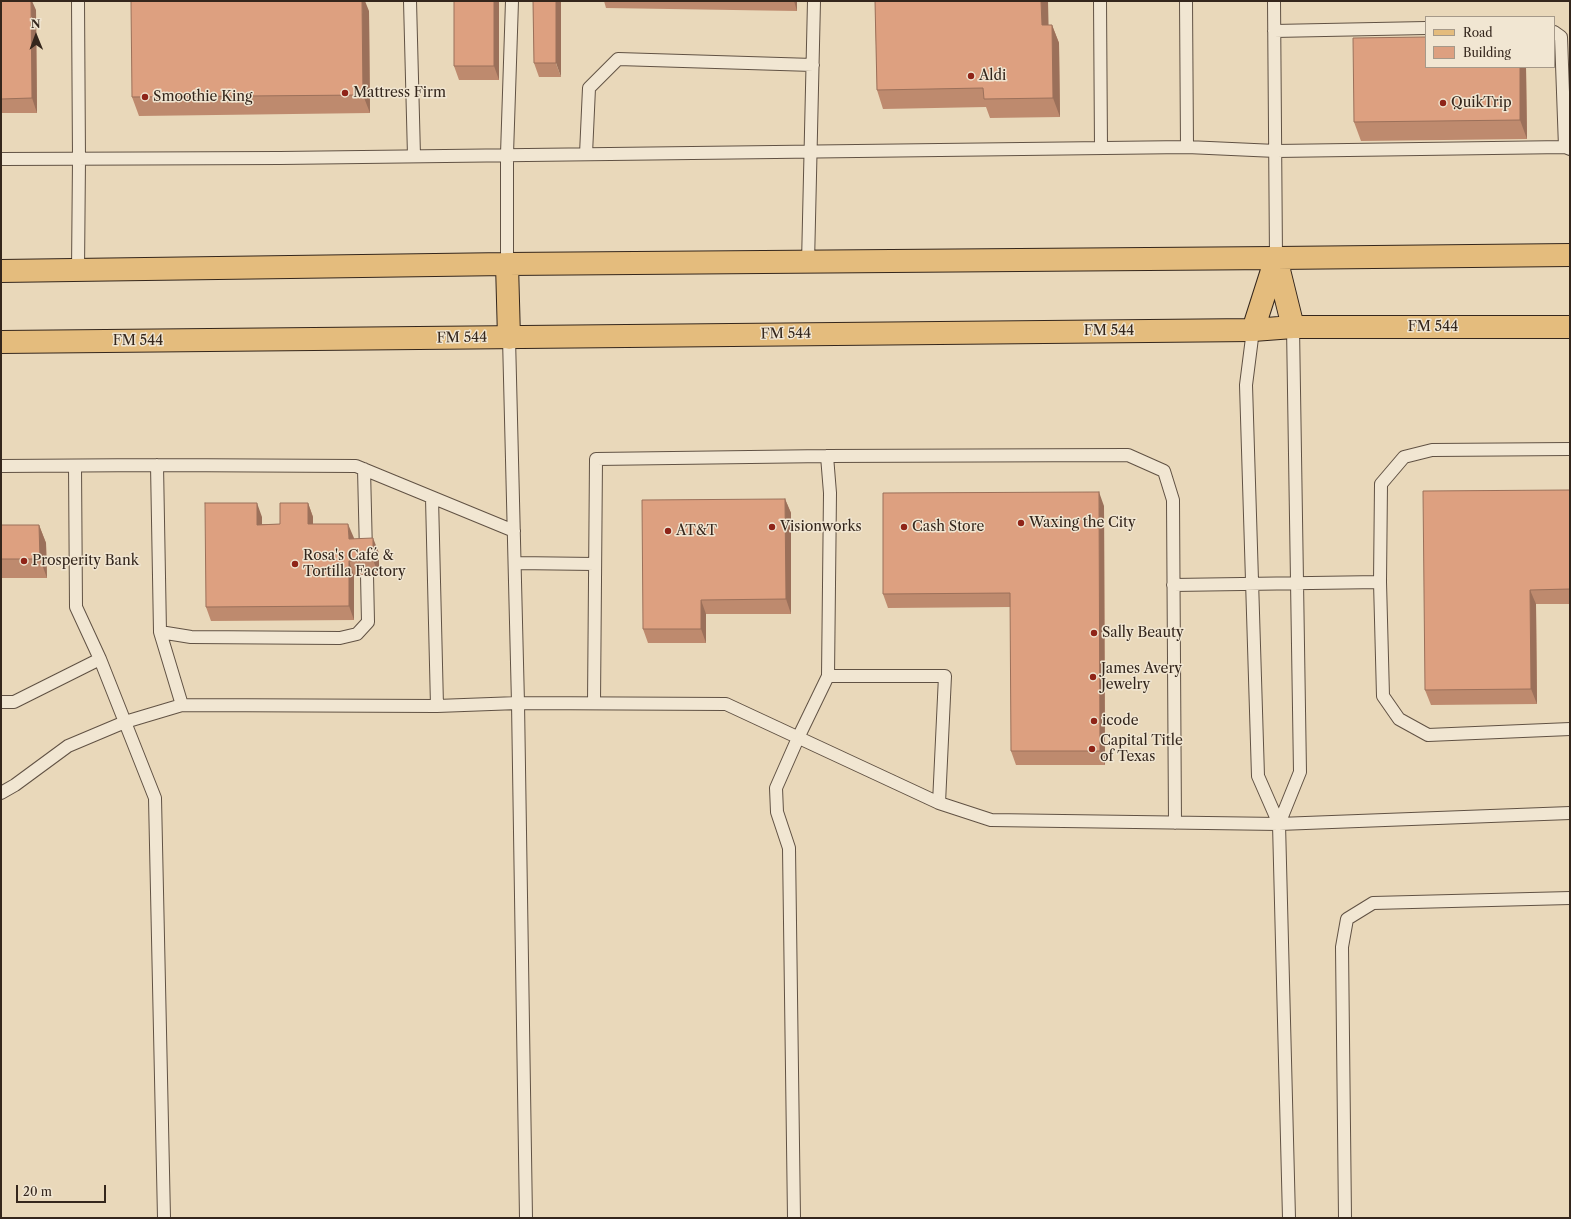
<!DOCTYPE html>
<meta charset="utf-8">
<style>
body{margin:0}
#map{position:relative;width:1571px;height:1219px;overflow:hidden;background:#e9d8ba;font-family:"Libre Caslon Text",serif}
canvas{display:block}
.frame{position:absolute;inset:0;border:2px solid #34261c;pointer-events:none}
.legend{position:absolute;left:1425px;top:16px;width:130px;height:52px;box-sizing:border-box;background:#f1e6d2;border:1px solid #a59989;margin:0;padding:5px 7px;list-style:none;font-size:12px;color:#34261c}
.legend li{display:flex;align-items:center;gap:8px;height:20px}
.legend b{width:20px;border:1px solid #a59989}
.north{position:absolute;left:16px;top:16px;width:40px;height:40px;-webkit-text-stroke:3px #f1e6d2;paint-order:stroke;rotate:359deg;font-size:11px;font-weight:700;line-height:16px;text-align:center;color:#34261c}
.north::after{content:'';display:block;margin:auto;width:14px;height:18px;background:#34261c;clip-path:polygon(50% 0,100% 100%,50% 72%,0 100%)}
.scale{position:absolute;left:16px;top:1185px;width:90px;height:18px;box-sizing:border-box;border:2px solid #34261c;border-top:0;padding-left:5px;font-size:12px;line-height:14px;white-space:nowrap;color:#34261c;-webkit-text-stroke:3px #f1e6d2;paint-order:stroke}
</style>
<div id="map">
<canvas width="1571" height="1219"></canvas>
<div class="frame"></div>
<ul class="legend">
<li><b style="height:5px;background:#e4bc7d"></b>Road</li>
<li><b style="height:11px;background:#dda080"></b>Building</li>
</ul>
<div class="north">N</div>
<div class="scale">20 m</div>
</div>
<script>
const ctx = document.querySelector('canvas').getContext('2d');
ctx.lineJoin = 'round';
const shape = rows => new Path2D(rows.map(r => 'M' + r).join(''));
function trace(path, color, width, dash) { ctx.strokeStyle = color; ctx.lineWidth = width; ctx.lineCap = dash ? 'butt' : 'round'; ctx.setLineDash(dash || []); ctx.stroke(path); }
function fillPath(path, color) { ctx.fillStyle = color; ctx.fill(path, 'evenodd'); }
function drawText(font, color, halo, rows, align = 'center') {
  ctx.font = font + ' "Libre Caslon Text",serif'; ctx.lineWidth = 3; ctx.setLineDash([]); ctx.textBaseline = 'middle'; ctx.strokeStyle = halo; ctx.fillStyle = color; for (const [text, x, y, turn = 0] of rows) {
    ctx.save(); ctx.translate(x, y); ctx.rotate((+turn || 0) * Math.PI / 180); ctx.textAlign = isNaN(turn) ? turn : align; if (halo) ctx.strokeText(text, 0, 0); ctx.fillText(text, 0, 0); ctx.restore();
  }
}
const lane = shape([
 [410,1,414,156],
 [1100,1,1101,148],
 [1186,1,1187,147],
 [1274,1,1276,258],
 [1274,31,1426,28],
 [1554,32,1561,37,1565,147],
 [586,154,589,88,618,59,813,65],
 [1,159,280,158,1187,147,1276,151,1565,147,1570,149],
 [808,263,814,1],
 [507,264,507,154,512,1],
 [78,270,79,159,78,1],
 [1253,330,1246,385,1258,776,1279,824,1289,1218],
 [509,338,518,703,526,1218],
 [1570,449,1432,450,1404,457,1381,484,1380,582,1383,696,1399,719,1428,735,1570,729],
 [157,465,160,632,182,705],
 [1,466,157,465,356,466,514,531],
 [75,466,76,607,100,659,155,798,164,1218],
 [364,469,366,553],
 [432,498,437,706],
 [515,563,595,564],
 [1173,585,1380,582],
 [160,632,191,637,340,638,357,634,368,622,367,575],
 [828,676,945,676,939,803],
 [1,702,14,702,100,659],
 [594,703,596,459,827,456,1128,455,1164,471,1173,500,1175,823],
 [1,793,15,785,68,746,125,722,182,705,437,706,518,703,726,704,939,803,991,820,1279,824,1570,813],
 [1279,824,1300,772,1293,327],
 [794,1218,789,848,777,812,776,788,798,738,828,676,830,493,827,456],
 [1345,1218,1342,947,1347,919,1373,903,1570,898]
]);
const primary = shape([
 [1276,258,1293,327],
 [507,264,509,338],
 [1,271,507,264,1276,258,1570,255],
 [1253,330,1276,258],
 [1,342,1253,330,1293,327,1570,327]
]);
const wall = shape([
 [1,1,36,10,37,113,1,113],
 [499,1,499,80,459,80,454,66],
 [533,1,561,77,539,77,534,63],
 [604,1,797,1,797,11,606,8],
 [875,1,1048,1,1048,25,1052,25,1059,43,1060,117,990,118,986,107,883,109,877,90],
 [369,11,370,113,139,116,132,97],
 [1426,67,1526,67,1527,139,1361,141,1354,122],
 [1570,490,1570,604,1536,604,1537,704,1431,705,1425,690],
 [785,499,791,513,791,614,706,614,706,643,648,643,643,629],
 [308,503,313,517,313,524,354,539,379,553,379,575,354,575,354,620,211,621,206,607,262,517,262,524,280,524],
 [1104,506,1105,765,1016,765,1011,751,1011,607,888,608,883,594],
 [1,525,39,525,46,543,47,578,1,578]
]);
const shadedWall = shape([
 [31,1,32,1,36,10,37,113,32,98],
 [362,1,365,1,369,11,370,113,363,95],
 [494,1,499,1,499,80,494,66],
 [556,1,561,1,561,77,556,63],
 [794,1,797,1,797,11],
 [1041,1,1048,1,1049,44,1042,25],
 [1052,25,1059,43,1060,117,1053,98],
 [1520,67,1526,67,1527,139,1520,120],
 [1099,492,1104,506,1105,765,1100,751],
 [785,499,791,513,791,614,786,599],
 [257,503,262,517,262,539,257,525],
 [308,503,313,517,313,539,308,524],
 [348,524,354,538,354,553,349,539],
 [39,525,46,543,47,578,40,559],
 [373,538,379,553,379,575,373,560],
 [349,561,354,575,354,620,349,606],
 [1530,590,1536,604,1537,704,1531,689],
 [701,600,706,614,706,643,701,629]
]);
const building = shape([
 [1,1,31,1,32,98,1,99,1,1],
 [131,1,362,1,363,95,132,97,131,1],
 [454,1,494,1,494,66,454,66,454,1],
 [533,1,556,1,556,63,534,63,533,1],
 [875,1,1041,1,1042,25,1052,25,1053,98,984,99,983,88,877,90,875,1],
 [1426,37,1426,67,1520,67,1520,120,1354,122,1353,38,1426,37],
 [1570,490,1570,589,1530,590,1531,689,1425,690,1423,491,1570,490],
 [1099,492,1100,751,1011,751,1010,593,883,594,883,493,1099,492],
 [785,499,786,599,701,600,701,629,643,629,642,500,785,499],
 [205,503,257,503,257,525,280,524,280,503,308,503,308,524,348,524,349,539,373,538,373,560,349,561,349,606,206,607,205,503],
 [1,525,39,525,40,559,1,559,1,525]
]);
const markers = [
 [971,76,4,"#8f2418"],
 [345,93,4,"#8f2418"],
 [145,97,4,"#8f2418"],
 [1443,103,4,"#8f2418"],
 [1021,523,4,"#8f2418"],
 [772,527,4,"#8f2418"],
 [904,527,4,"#8f2418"],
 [668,531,4,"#8f2418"],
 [24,561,4,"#8f2418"],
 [295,564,4,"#8f2418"],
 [1094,633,4,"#8f2418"],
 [1093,677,4,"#8f2418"],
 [1094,721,4,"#8f2418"],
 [1092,749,4,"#8f2418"]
];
const poiNames = [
 ["Aldi",979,76],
 ["Mattress Firm",353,93],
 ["Smoothie King",153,97],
 ["QuikTrip",1451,103],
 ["Waxing the City",1029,523],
 ["Visionworks",780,527],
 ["Cash Store",912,527],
 ["AT&T",676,531],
 ["Rosa's Café &",303,556],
 ["Tortilla Factory",303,572],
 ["Prosperity Bank",32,561],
 ["Sally Beauty",1102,633],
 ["James Avery",1101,669],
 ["Jewelry",1101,685],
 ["icode",1102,721],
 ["Capital Title",1100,741],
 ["of Texas",1100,757]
];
const streetNames = [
 ["FM 544",1433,327],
 ["FM 544",1109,331],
 ["FM 544",786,334,-1],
 ["FM 544",462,338,-1],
 ["FM 544",138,341]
];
trace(lane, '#615244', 14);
trace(primary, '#34261c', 24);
trace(lane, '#f1e6d2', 12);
trace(primary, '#e4bc7d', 22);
fillPath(wall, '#be8a6e');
fillPath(shadedWall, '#9b705a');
fillPath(building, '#dda080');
trace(building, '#9b705a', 1);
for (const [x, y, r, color] of markers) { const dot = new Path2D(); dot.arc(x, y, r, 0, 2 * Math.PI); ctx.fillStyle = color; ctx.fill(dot); trace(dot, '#f1e6d2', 1.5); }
drawText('14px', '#34261c', '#f1e6d2', poiNames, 'left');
drawText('14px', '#34261c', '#f1e6d2', streetNames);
</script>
